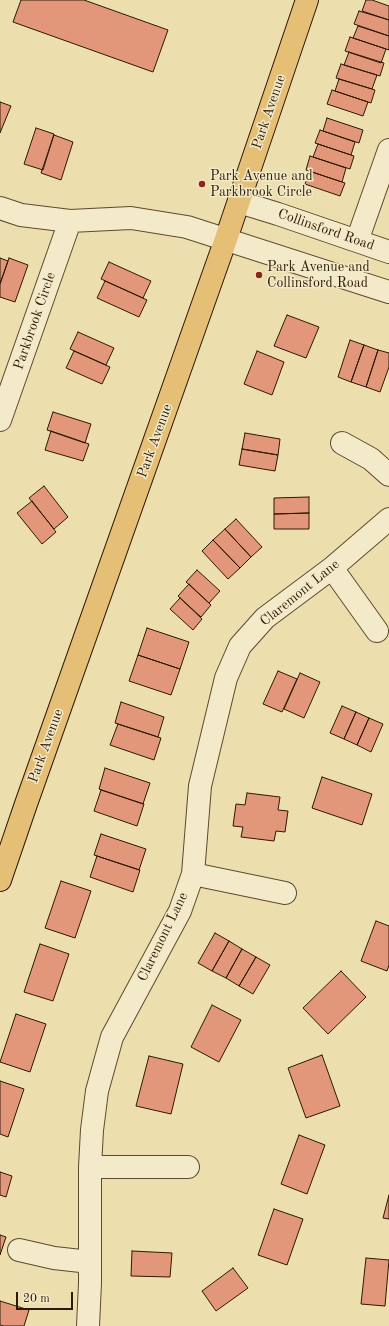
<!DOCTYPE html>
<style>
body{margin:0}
#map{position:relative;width:389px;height:1326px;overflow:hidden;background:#eddeae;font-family:"Old Standard TT",serif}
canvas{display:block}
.scale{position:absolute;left:16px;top:1292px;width:57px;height:18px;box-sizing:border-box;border:2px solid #2d1805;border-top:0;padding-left:5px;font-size:12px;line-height:14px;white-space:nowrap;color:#2d1805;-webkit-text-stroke:3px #f3eaca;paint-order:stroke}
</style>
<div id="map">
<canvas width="389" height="1326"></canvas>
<div class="scale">20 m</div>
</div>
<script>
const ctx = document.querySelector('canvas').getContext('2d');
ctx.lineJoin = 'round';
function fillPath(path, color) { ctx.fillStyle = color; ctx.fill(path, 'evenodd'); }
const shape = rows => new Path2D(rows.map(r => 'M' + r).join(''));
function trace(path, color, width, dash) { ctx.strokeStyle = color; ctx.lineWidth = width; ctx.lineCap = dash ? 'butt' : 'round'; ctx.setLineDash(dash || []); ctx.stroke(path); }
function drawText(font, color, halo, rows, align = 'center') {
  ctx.font = font + ' "Old Standard TT",serif'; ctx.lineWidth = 3; ctx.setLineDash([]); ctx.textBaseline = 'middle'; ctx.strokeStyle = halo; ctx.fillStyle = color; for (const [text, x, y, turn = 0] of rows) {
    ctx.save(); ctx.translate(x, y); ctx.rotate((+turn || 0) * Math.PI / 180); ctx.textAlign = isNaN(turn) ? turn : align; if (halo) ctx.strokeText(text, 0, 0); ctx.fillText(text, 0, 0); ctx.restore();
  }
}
const building = shape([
 [21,0,84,0,168,30,153,72,13,22,21,0],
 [366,0,372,0,389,6,389,20,362,11,366,0],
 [359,11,389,20,389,36,354,24,359,11],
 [358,26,389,36,389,50,353,38,358,26],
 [350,37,386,49,381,63,345,51,350,37],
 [349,52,384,63,380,76,344,65,349,52],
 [341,64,377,75,372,89,336,78,341,64],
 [339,79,375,90,371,103,335,91,339,79],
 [332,90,368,102,363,116,327,104,332,90],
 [0,102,11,106,0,133,0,102],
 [327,118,363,130,359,143,323,131,327,118],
 [36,128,54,134,43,170,24,164,36,128],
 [320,130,355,142,351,155,315,143,320,130],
 [54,135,73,142,61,180,41,173,54,135],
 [318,144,354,156,350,169,313,157,318,144],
 [310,156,346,168,342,182,306,170,310,156],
 [309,171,345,183,340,196,305,184,309,171],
 [0,258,8,261,0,284,0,258],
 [9,258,28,265,15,302,0,297,0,284,9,258],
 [109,262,151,281,143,298,101,279,109,262],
 [105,281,147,300,139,317,97,298,105,281],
 [287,315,319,327,306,358,274,346,287,315],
 [78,332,114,348,106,365,70,349,78,332],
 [350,340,364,345,351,382,338,377,350,340],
 [364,345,378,350,366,387,351,382,364,345],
 [378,350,389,353,389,367,380,392,366,387,378,350],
 [74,351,110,367,102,384,66,368,74,351],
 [257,351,284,362,272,395,244,384,257,351],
 [53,412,91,424,85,443,47,430,53,412],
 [51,431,89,444,83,461,45,450,51,431],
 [245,433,280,439,278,455,242,449,245,433],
 [242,449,278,455,275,471,239,465,242,449],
 [44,486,68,517,54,529,29,498,44,486],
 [309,497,309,513,274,514,274,498,309,497],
 [32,501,56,532,42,544,17,513,32,501],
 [309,513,309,529,274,529,274,514,309,513],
 [236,519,262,547,251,557,225,529,236,519],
 [225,529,251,557,240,568,213,540,225,529],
 [213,540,240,568,228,579,202,551,213,540],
 [197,570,220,591,209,603,186,582,197,570],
 [189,584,211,605,201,617,178,596,189,584],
 [180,598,202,619,193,630,170,609,180,598],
 [147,628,189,642,180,669,138,655,147,628],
 [138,655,180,669,171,695,129,681,138,655],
 [278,671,297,679,282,712,263,704,278,671],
 [300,673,320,682,304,718,284,709,300,673],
 [121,702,164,717,158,737,115,723,121,702],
 [342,706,356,712,344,739,330,733,342,706],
 [356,712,369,718,357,745,344,739,356,712],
 [369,718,383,724,371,752,357,745,369,718],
 [118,724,161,738,154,760,110,745,118,724],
 [105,768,150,783,143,804,99,789,105,768],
 [322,777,372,794,362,825,312,808,322,777],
 [101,790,144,804,137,826,94,811,101,790],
 [247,793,280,797,278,810,288,811,285,832,276,831,274,841,241,837,243,827,233,826,236,804,245,805,247,793],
 [101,834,146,849,139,870,94,855,101,834],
 [97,856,140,870,133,892,90,877,97,856],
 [61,881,91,891,75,938,45,928,61,881],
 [376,921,389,926,389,965,387,971,361,961,376,921],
 [215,933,229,941,212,971,198,963,215,933],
 [229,941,242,949,226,978,212,971,229,941],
 [40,944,69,954,53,1001,24,992,40,944],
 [242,949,256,957,239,986,226,978,242,949],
 [256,957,270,965,253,994,239,986,256,957],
 [341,971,366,997,328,1034,303,1008,341,971],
 [212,1005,241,1020,219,1062,191,1047,212,1005],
 [16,1014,46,1024,30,1072,0,1062,16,1014],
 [322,1055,340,1106,306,1118,288,1068,322,1055],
 [149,1056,183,1064,171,1114,136,1106,149,1056],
 [0,1081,24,1089,8,1137,0,1134,0,1081],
 [299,1135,325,1145,307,1194,281,1184,299,1135],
 [0,1172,12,1176,6,1197,0,1195,0,1172],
 [389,1195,389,1219,383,1218,389,1195],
 [274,1209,303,1219,287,1265,258,1255,274,1209],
 [0,1235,6,1237,0,1255,0,1235],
 [132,1251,172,1253,170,1277,131,1276,132,1251],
 [366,1258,389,1260,385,1306,361,1304,366,1258],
 [233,1268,248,1288,216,1311,202,1291,233,1268],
 [0,1301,29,1310,24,1326,4,1326,0,1325,0,1301]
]);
const minor = shape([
 [239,202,278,214,389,252],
 [0,208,21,215,70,221,0,420],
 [70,221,131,218,187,227,389,292],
 [357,241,389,150],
 [342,443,371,459,389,475],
 [332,568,377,631],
 [193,874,285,893],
 [90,1167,188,1167],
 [19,1250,54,1258,90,1262],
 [88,1326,90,1283,90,1167,92,1130,97,1091,112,1037,180,911,193,874,200,786,226,678,240,646,265,618,332,568,389,519]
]);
const major = shape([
 [0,880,26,804,226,239,307,0]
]);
const markers = [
 [202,184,4,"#8f2418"],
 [259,275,4,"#8f2418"]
];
const streetNames = [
 ["Park Avenue",269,112,-71],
 ["Collinsford Road",326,230,19],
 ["Parkbrook Circle",35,321,-71],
 ["Park Avenue",155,441,-70],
 ["Claremont Lane",300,593,-39],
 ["Park Avenue",46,746,-70],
 ["Claremont Lane",163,937,-64]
];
const poiNames = [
 ["Park Avenue and",210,176],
 ["Parkbrook Circle",210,192],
 ["Park Avenue and",267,267],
 ["Collinsford Road",267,283]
];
fillPath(building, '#e3977a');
trace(building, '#2d1805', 1);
trace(minor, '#5d4a2f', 24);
trace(major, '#2d1805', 24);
trace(minor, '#f3eaca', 22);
trace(major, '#e6bf77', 22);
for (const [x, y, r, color] of markers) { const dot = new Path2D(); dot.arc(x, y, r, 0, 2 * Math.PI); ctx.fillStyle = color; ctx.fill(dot); trace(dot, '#f3eaca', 1.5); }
drawText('14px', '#2d1805', '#f3eaca', streetNames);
drawText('14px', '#2d1805', '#f3eaca', poiNames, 'left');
</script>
